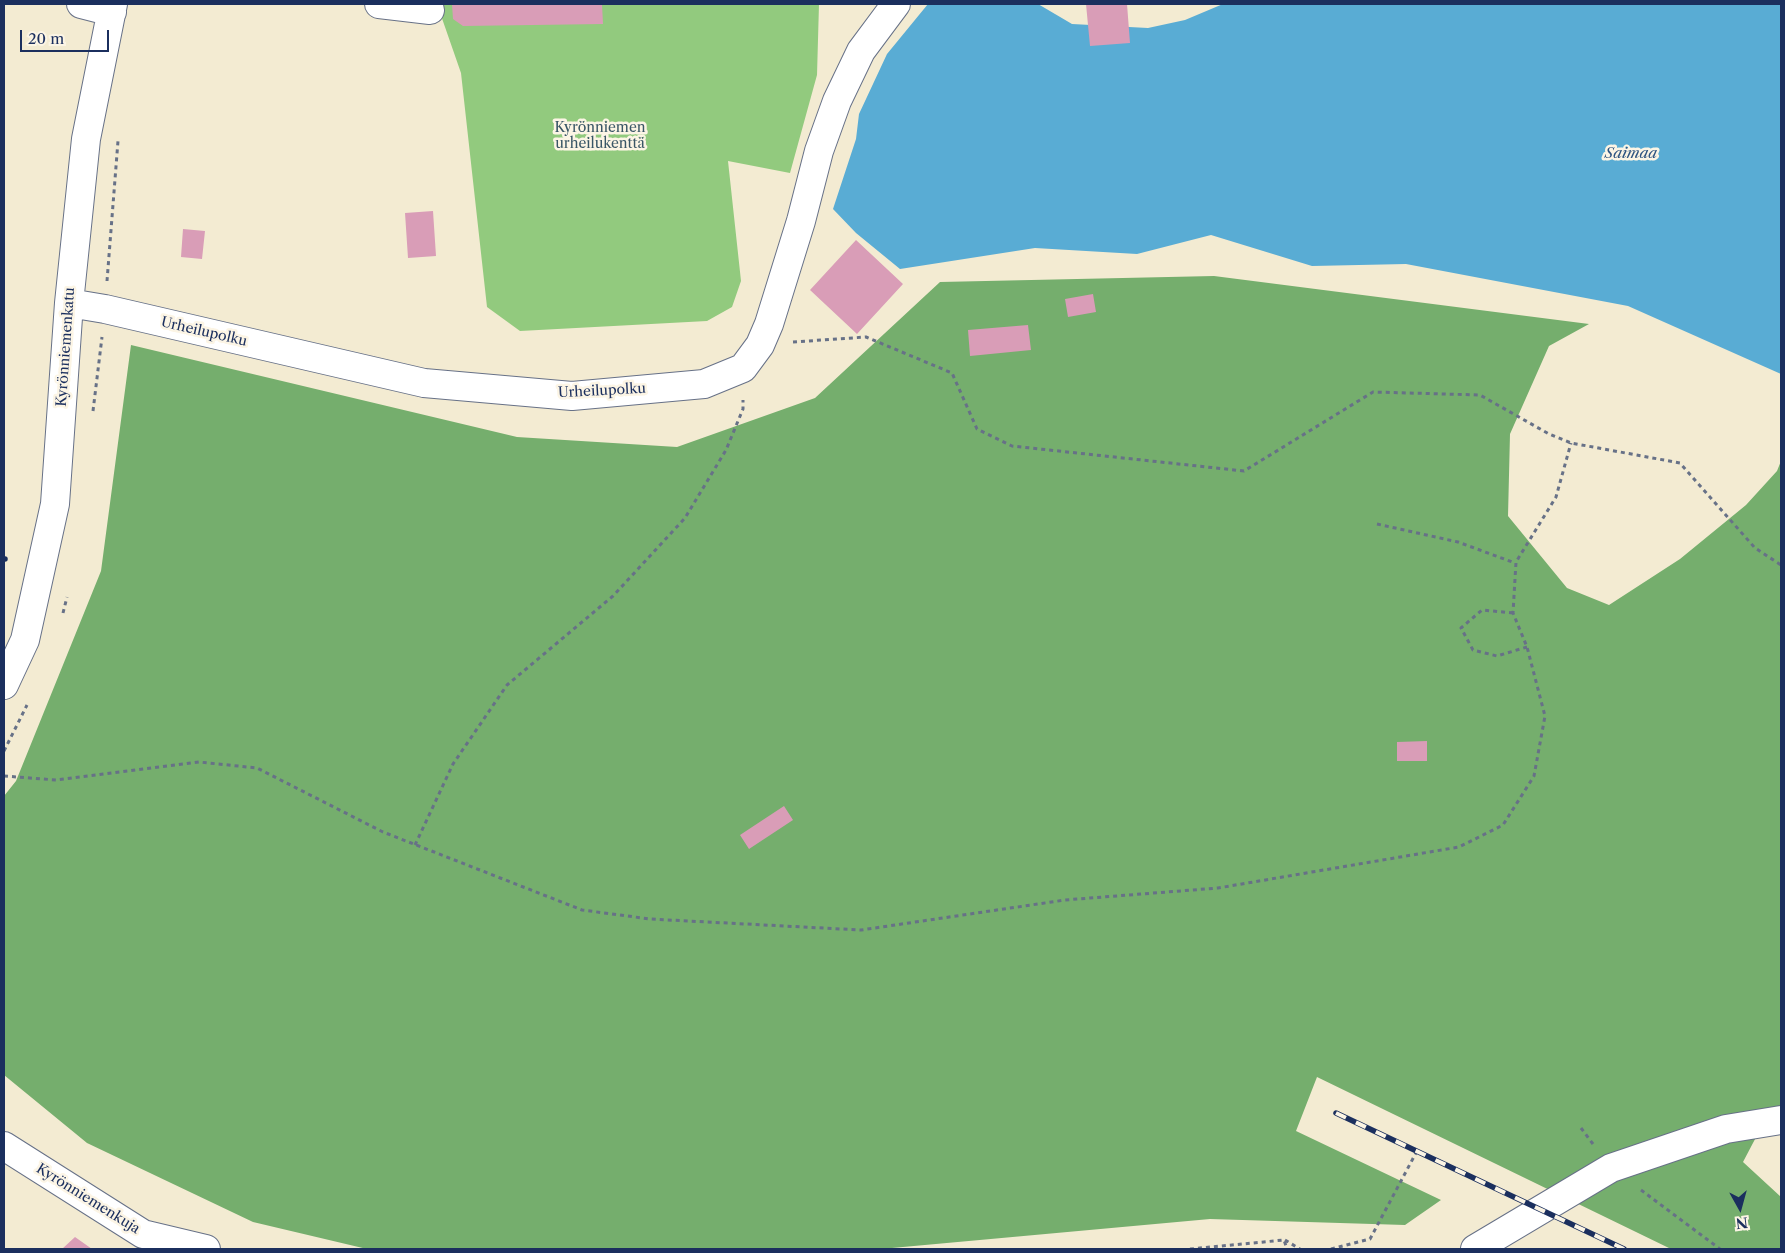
<!DOCTYPE html>
<meta charset="utf-8">
<style>
body{margin:0}
#map{position:relative;width:1785px;height:1253px;overflow:hidden;background:#f3ebd2;font-family:"Libre Caslon Text",serif}
canvas{display:block}
.frame{position:absolute;inset:0;border:5px solid #1b2f5e;pointer-events:none}
.north{position:absolute;left:1715px;top:1183px;width:50px;height:50px;-webkit-text-stroke:4px #fcf5e5;paint-order:stroke;rotate:173deg;font-size:14px;font-weight:700;line-height:20px;text-align:center;color:#1b2f5e}
.north::after{content:'';display:block;margin:auto;width:18px;height:22px;background:#1b2f5e;clip-path:polygon(50% 0,100% 100%,50% 72%,0 100%)}
.scale{position:absolute;left:20px;top:30px;width:89px;height:22px;box-sizing:border-box;border:2px solid #1b2f5e;border-top:0;padding-left:6px;font-size:15px;line-height:18px;white-space:nowrap;color:#1b2f5e;-webkit-text-stroke:4px #fcf5e5;paint-order:stroke}
</style>
<div id="map">
<canvas width="1785" height="1253"></canvas>
<div class="frame"></div>
<div class="north">N</div>
<div class="scale">20 m</div>
</div>
<script>
const ctx = document.querySelector('canvas').getContext('2d');
ctx.lineJoin = 'round';
function fillPath(path, color) { ctx.fillStyle = color; ctx.fill(path, 'evenodd'); }
const shape = rows => new Path2D(rows.map(r => 'M' + r).join(''));
function trace(path, color, width, dash) { ctx.strokeStyle = color; ctx.lineWidth = width; ctx.lineCap = dash ? 'butt' : 'round'; ctx.setLineDash(dash || []); ctx.stroke(path); }
function drawText(font, color, halo, rows, align = 'center') {
  ctx.font = font + ' "Libre Caslon Text",serif'; ctx.lineWidth = 5; ctx.setLineDash([]); ctx.textBaseline = 'middle'; ctx.strokeStyle = halo; ctx.fillStyle = color; for (const [text, x, y, turn = 0] of rows) {
    ctx.save(); ctx.translate(x, y); ctx.rotate((+turn || 0) * Math.PI / 180); ctx.textAlign = isNaN(turn) ? turn : align; if (halo) ctx.strokeText(text, 0, 0); ctx.fillText(text, 0, 0); ctx.restore();
  }
}
const green = shape([
 [437,4,819,4,817,75,790,173,728,161,741,281,732,307,707,321,520,331,487,307,461,73]
]);
const forest = shape([
 [1214,276,1589,324,1549,346,1510,434,1508,516,1567,588,1609,605,1680,559,1746,505,1777,471,1781,461,1781,1119,1764,1122,1743,1162,1781,1197,1781,1249,1671,1249,1317,1077,1296,1131,1441,1200,1405,1225,1210,1219,881,1249,367,1249,253,1222,87,1143,4,1075,4,796,16,781,101,571,131,345,517,437,677,447,815,398,940,282]
]);
const water = shape([
 [928,4,1038,4,1072,24,1148,28,1185,20,1223,4,1781,4,1781,374,1628,306,1406,264,1312,266,1211,235,1137,254,1035,248,900,269,856,233,833,209,856,139,859,114,887,54]
]);
const building = shape([
 [452,4,602,4,603,24,463,26,453,19],
 [1086,4,1127,4,1130,43,1090,46],
 [433,211,436,256,408,258,405,213],
 [183,229,205,231,202,259,181,257],
 [856,240,903,284,857,334,810,290],
 [1093,294,1096,312,1068,317,1065,299],
 [1028,325,1031,350,970,356,968,330],
 [1427,741,1427,761,1397,761,1397,742],
 [784,806,793,820,749,849,740,835],
 [75,1237,92,1249,62,1249]
]);
const path = shape([
 [107,281,118,141],
 [793,342,866,337,952,373,977,429,1012,446,1244,471,1373,392,1480,395,1549,434,1571,443,1680,463,1755,548,1781,565],
 [93,411,102,337],
 [1377,524,1458,542,1515,563],
 [63,613,67,597],
 [1513,613,1482,610,1461,628,1473,650,1497,656,1527,647],
 [4,751,27,705],
 [4,776,56,780,199,762,257,768,383,832,582,910,650,919,861,930,1065,900,1218,888,1459,847,1503,825,1534,776,1545,716,1527,647,1513,613,1516,562,1556,497,1571,443],
 [415,845,453,764,507,685,613,596,685,518,726,450,743,409,743,400],
 [1581,1128,1593,1144],
 [1641,1190,1720,1249],
 [1285,1240,1300,1249],
 [1190,1249,1284,1240,1287,1249],
 [1331,1249,1370,1239,1417,1151]
]);
const minor = shape([
 [81,4,112,12],
 [379,4,430,10],
 [69,303,105,309,424,383,572,396,704,384,743,368,760,345,769,324,801,221,819,151,837,101,861,51,896,4],
 [4,685,25,640,55,504,69,303,86,139,113,4],
 [4,1146,143,1234,206,1249],
 [1475,1249,1611,1168,1726,1129,1781,1120]
]);
const rail = shape([
 [4,559,5,559],
 [1336,1113,1624,1249]
]);
const parkNames = [
 ["Kyrönniemen",600,128],
 ["urheilukenttä",600,144]
];
const streetNames = [
 ["Urheilupolku",204,332,13],
 ["Kyrönniemenkatu",66,347,-86],
 ["Urheilupolku",602,391,-3],
 ["Kyrönniemenkuja",88,1199,32]
];
const waterNames = [
 ["Saimaa",1631,154]
];
fillPath(green, '#92ca7e');
fillPath(forest, '#75ae6d');
fillPath(water, '#59acd4');
fillPath(building, '#d99db7');
trace(minor, '#677187', 30);
trace(path, '#677187', 3, [4, 4]);
trace(minor, '#fff', 28);
trace(rail, '#1b2f5e', 5.5);
trace(rail, '#fcf5e5', 4, [11]);
drawText('14px', '#395666', '#fcf5e5', parkNames);
drawText('14px', '#1b2f5e', '#fcf5e5', streetNames);
drawText('italic 15px', '#2e5481', '#fcf5e5', waterNames);
</script>
